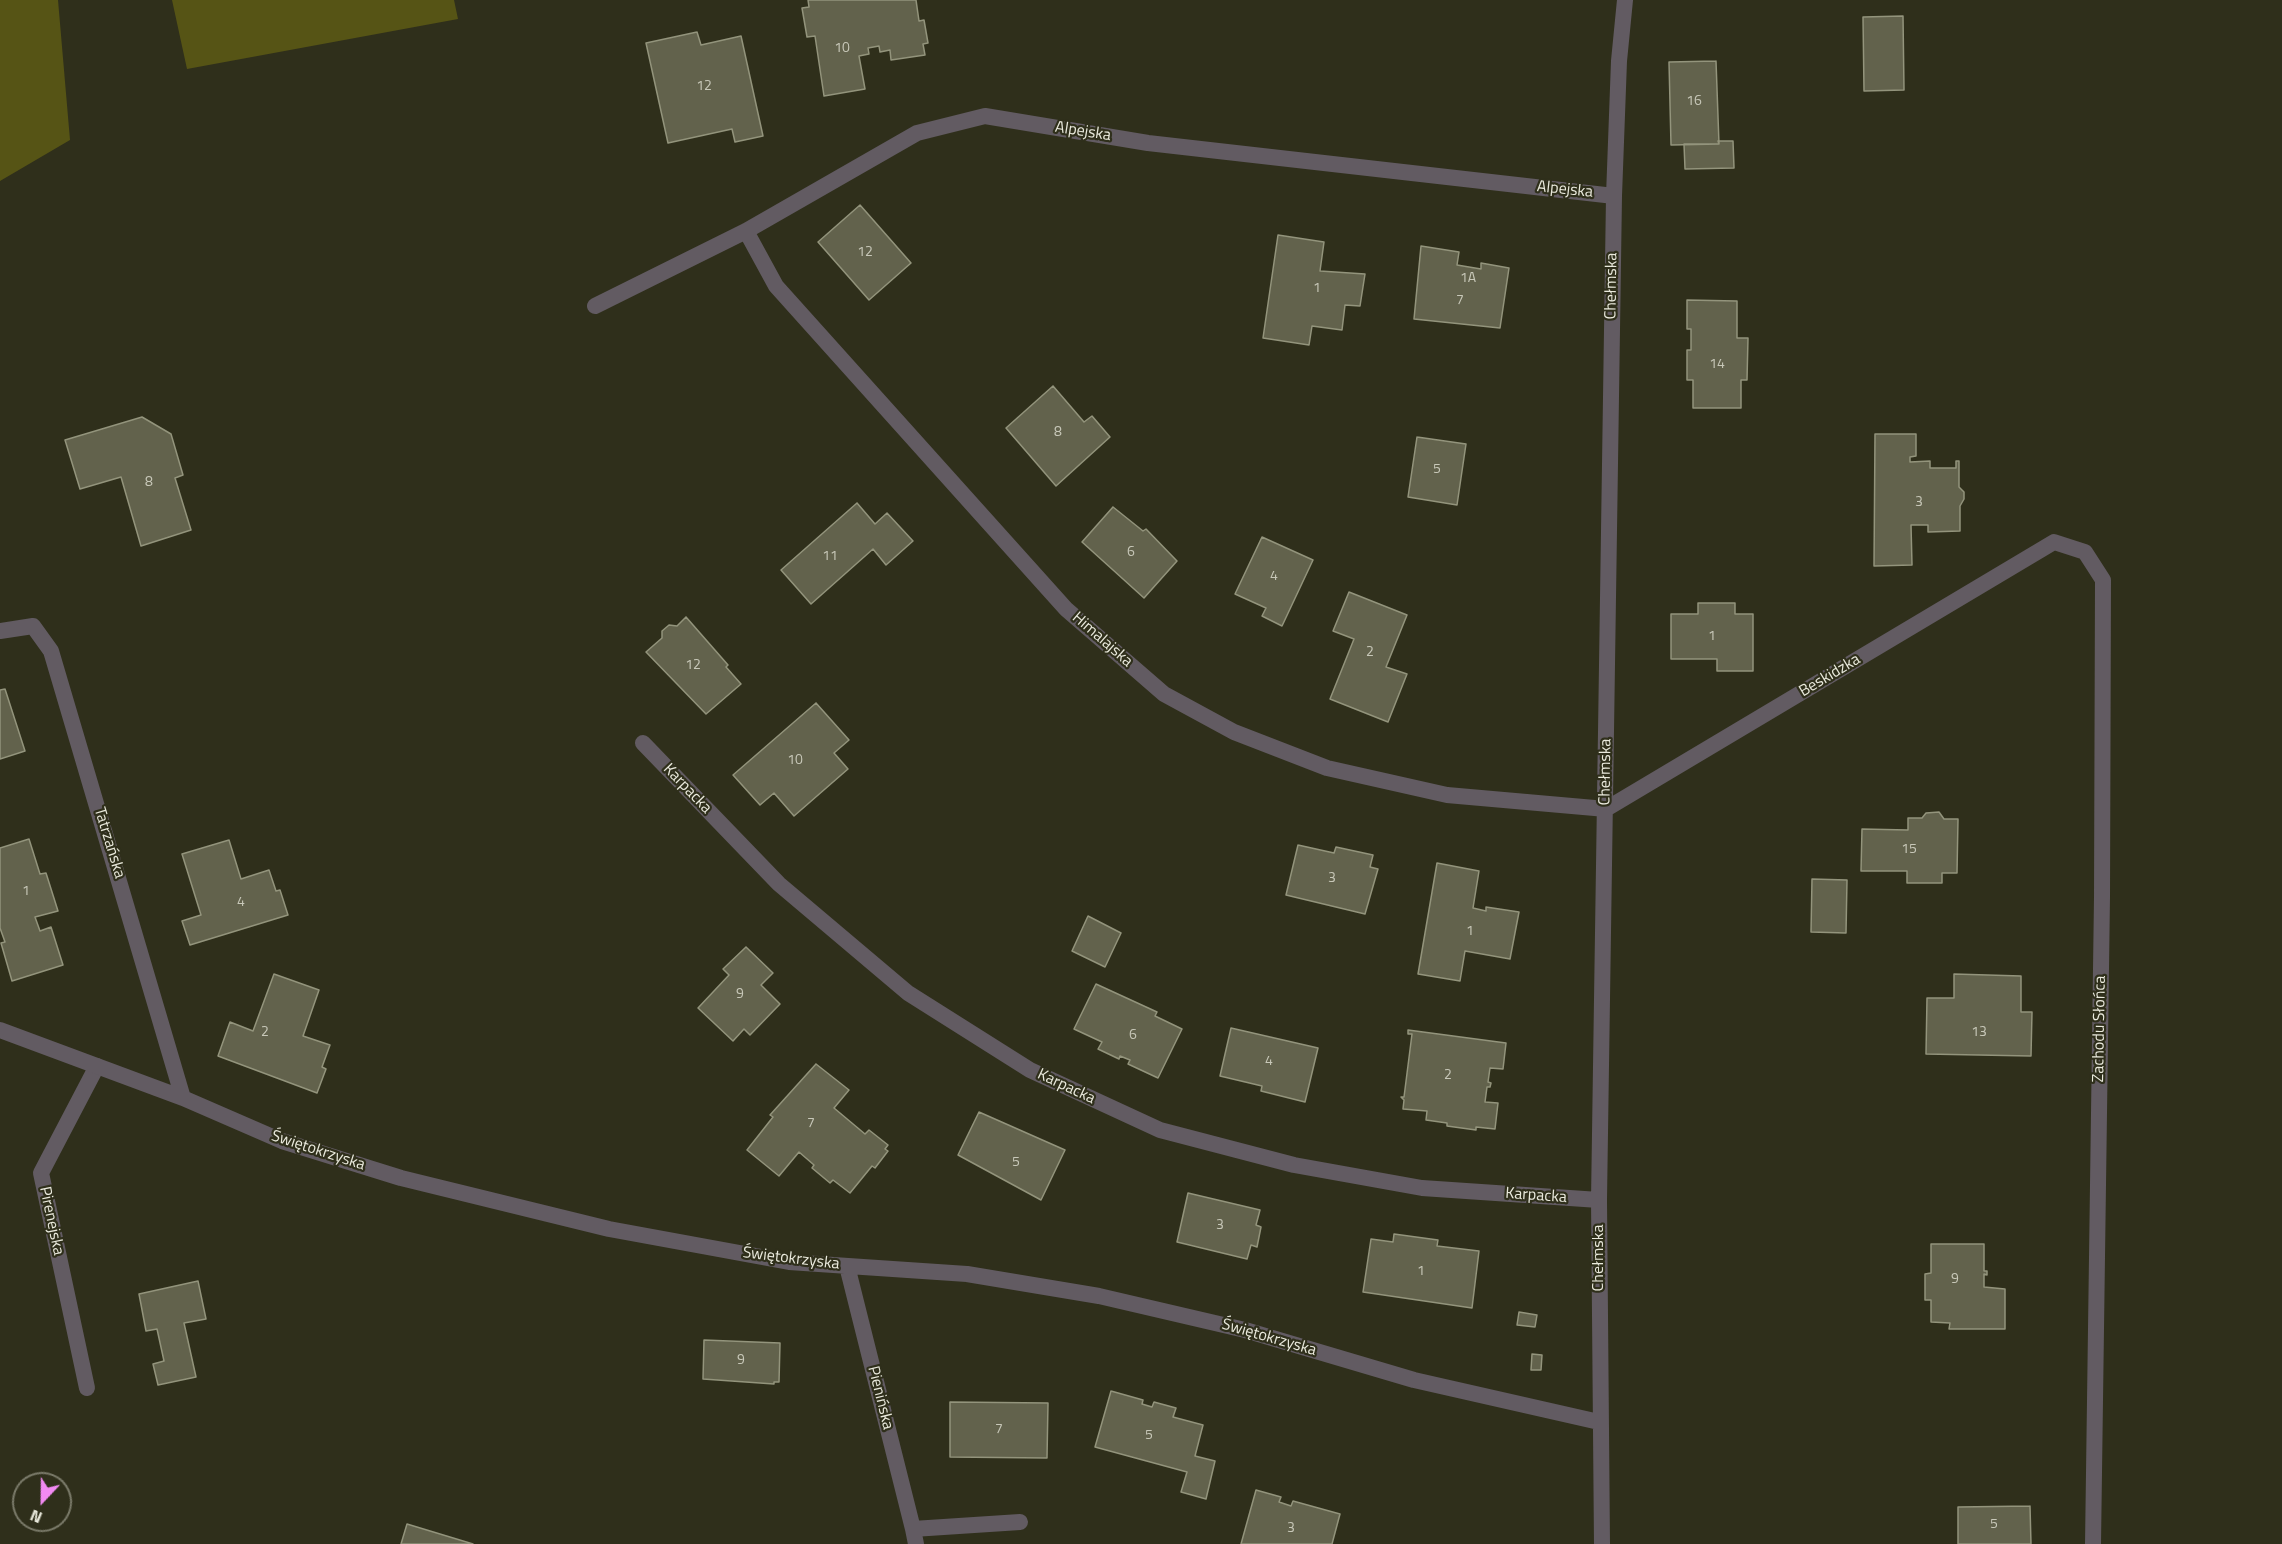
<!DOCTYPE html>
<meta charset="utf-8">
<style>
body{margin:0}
#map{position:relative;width:2282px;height:1544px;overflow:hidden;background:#2f2f1b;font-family:"Titillium Web",sans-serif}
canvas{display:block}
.north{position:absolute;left:12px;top:1472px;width:60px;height:60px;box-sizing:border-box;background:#2f2f1b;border:2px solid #7a7a69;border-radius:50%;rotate:202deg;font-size:16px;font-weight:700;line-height:24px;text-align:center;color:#eaeadd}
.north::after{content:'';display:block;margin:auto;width:21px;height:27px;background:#f28af3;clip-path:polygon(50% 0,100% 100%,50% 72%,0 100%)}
</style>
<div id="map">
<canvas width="2282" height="1544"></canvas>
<div class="north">N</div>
</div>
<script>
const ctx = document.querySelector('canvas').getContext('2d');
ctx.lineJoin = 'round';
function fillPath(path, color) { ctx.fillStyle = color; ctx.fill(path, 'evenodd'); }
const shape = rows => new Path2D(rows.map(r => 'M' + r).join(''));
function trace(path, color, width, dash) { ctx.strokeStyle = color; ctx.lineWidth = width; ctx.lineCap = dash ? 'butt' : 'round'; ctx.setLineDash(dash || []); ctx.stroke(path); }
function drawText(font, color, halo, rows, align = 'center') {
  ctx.font = font + ' "Titillium Web",sans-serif'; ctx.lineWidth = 4.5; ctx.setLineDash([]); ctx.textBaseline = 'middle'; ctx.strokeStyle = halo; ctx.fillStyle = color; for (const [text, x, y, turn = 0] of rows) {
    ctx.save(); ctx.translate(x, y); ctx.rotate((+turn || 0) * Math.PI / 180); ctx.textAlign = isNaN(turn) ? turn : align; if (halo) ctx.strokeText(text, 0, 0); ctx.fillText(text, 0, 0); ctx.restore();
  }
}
const green = shape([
 [0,0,58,0,70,140,0,181],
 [172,0,454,0,458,19,187,69]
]);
const building = shape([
 [808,0,916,0,919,21,924,20,928,43,923,44,925,55,891,60,890,50,880,52,879,46,868,48,869,54,859,56,865,89,824,96,815,36,807,37,802,8,809,7,808,0],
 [1903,16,1904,90,1864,91,1863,17,1903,16],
 [697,32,701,45,741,36,763,136,735,142,732,129,668,143,646,43,697,32],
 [1716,61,1719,144,1671,145,1669,62,1716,61],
 [1718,141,1733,141,1734,168,1685,169,1684,144,1719,144,1718,141],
 [860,205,911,263,869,300,818,242,860,205],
 [1278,235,1324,242,1320,271,1365,274,1360,306,1345,305,1342,330,1312,326,1309,345,1263,338,1278,235],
 [1421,246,1459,252,1457,265,1481,269,1481,263,1509,268,1500,328,1414,319,1421,246],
 [1687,300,1737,301,1737,338,1748,338,1747,380,1741,380,1741,408,1693,408,1693,380,1687,380,1687,350,1691,350,1691,329,1687,329,1687,300],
 [1053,386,1084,422,1092,416,1110,437,1056,486,1006,428,1053,386],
 [142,417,171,434,183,475,175,478,191,530,141,546,121,477,80,489,65,440,142,417],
 [1875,434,1916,434,1916,456,1910,457,1910,462,1930,461,1930,468,1956,468,1956,461,1959,461,1959,487,1964,492,1964,499,1960,506,1960,531,1928,532,1928,525,1911,525,1912,565,1874,566,1875,434],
 [1417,437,1466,444,1457,505,1408,497,1417,437],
 [857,503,875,524,887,513,913,541,886,565,873,549,811,604,781,570,857,503],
 [1113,507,1143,531,1146,529,1177,561,1144,598,1082,542,1113,507],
 [1262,537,1313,560,1282,626,1262,616,1266,608,1235,594,1262,537],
 [1349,592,1407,615,1386,667,1407,674,1388,722,1330,699,1354,639,1333,631,1349,592],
 [1698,603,1735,603,1735,614,1753,614,1753,671,1717,671,1717,659,1671,659,1671,614,1698,614,1698,603],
 [686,617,728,665,726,667,741,684,706,714,646,652,662,638,662,631,669,625,677,626,686,617],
 [5,689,25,751,0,759,0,690,5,689],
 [816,703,849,740,834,753,848,769,794,816,774,793,760,805,733,775,816,703],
 [1939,812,1944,819,1958,819,1957,873,1942,873,1942,883,1907,883,1907,871,1861,871,1862,829,1908,830,1908,818,1922,818,1926,813,1939,812],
 [29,839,40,874,46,873,58,911,35,917,40,931,51,927,63,965,12,981,1,943,5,942,0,928,0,848,29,839],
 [229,840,241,879,269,870,276,891,280,890,288,915,190,945,182,921,201,915,182,854,229,840],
 [1298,845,1334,853,1336,847,1373,855,1370,867,1378,869,1365,914,1286,895,1298,845],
 [1437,863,1479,871,1473,908,1486,911,1486,907,1519,912,1510,959,1465,951,1460,981,1418,974,1437,863],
 [1812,879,1847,880,1846,933,1811,932,1812,879],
 [1088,916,1121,933,1105,967,1072,951,1088,916],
 [746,947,773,973,761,985,780,1004,750,1035,744,1029,733,1041,698,1008,729,975,723,969,746,947],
 [274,974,319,990,303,1036,330,1045,322,1067,326,1069,317,1093,218,1056,230,1022,253,1031,274,974],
 [1954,974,2021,976,2021,1012,2032,1012,2031,1056,1926,1054,1927,998,1954,998,1954,974],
 [1096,984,1157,1012,1155,1016,1182,1029,1158,1078,1128,1064,1130,1060,1120,1056,1119,1059,1098,1049,1102,1042,1074,1029,1096,984],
 [1231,1028,1318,1048,1305,1102,1261,1091,1262,1086,1220,1076,1231,1028],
 [1408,1030,1506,1043,1503,1069,1490,1068,1488,1082,1491,1083,1490,1087,1487,1087,1485,1102,1498,1103,1495,1129,1476,1127,1476,1130,1447,1126,1447,1123,1426,1120,1427,1111,1403,1109,1404,1100,1401,1097,1404,1097,1412,1034,1408,1034,1408,1030],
 [816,1064,849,1090,834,1108,865,1134,869,1130,888,1145,885,1149,888,1151,875,1168,872,1166,850,1193,833,1180,830,1183,812,1168,814,1165,799,1152,779,1176,747,1150,773,1117,770,1115,816,1064],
 [979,1112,1065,1150,1041,1200,958,1155,979,1112],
 [1188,1193,1260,1210,1256,1225,1261,1227,1257,1247,1251,1245,1247,1259,1177,1242,1188,1193],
 [1394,1234,1438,1240,1437,1246,1479,1251,1472,1308,1363,1292,1371,1239,1393,1242,1394,1234],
 [1931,1244,1984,1244,1984,1271,1987,1271,1987,1275,1984,1274,1984,1287,2005,1289,2005,1329,1949,1329,1950,1323,1931,1322,1931,1300,1925,1300,1925,1274,1931,1273,1931,1244],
 [198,1281,206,1319,184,1323,196,1377,158,1385,153,1364,164,1361,157,1329,146,1331,139,1294,198,1281],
 [1519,1312,1537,1315,1535,1327,1517,1325,1519,1312],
 [704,1340,780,1343,779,1382,774,1382,774,1384,703,1379,704,1340],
 [1532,1354,1542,1355,1541,1370,1531,1370,1532,1354],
 [1111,1391,1143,1400,1142,1404,1152,1407,1154,1402,1176,1408,1173,1417,1203,1425,1195,1456,1215,1461,1206,1499,1181,1492,1187,1472,1095,1447,1111,1391],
 [950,1402,1048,1403,1047,1458,950,1457,950,1402],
 [1256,1490,1281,1497,1279,1502,1291,1506,1293,1501,1340,1514,1332,1544,1241,1544,1256,1490],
 [2030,1506,2031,1544,1958,1544,1958,1507,2030,1506],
 [407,1524,473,1544,401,1544,407,1524]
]);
const service = shape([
 [87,1388,41,1173,97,1066]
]);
const minor = shape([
 [746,231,776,286,1066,609,1164,694,1234,732,1327,768,1447,795,1606,809,2054,542,2085,552,2103,580,2102,897,2093,1544],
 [595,306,746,231,917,133,985,116,1148,143,1614,196],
 [0,631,33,626,51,651,183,1098],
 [643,743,779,884,908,993,1030,1070,1160,1130,1294,1165,1422,1188,1599,1200],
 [0,1030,183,1098,282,1141,401,1178,609,1229,789,1262,967,1274,1099,1296,1245,1330,1414,1380,1599,1422],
 [847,1266,913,1529],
 [916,1544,913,1529,1020,1522],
 [1602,1544,1599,1200,1614,196,1619,61,1625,0]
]);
const numberNames = [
 ["10",842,49],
 ["12",704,87],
 ["16",1694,102],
 ["12",865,253],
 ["1A",1468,279],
 ["1",1317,289],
 ["7",1460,301],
 ["14",1717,365],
 ["8",1058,433],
 ["5",1437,470],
 ["8",149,483],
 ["3",1919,503],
 ["6",1131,553],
 ["11",830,557],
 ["4",1274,577],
 ["1",1712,637],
 ["2",1370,653],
 ["12",693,666],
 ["10",795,761],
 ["15",1909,850],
 ["3",1332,879],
 ["1",26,892],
 ["4",241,903],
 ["1",1470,932],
 ["9",740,995],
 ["2",265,1033],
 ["13",1979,1033],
 ["6",1133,1036],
 ["4",1269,1062],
 ["2",1448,1076],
 ["7",811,1124],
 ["5",1016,1163],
 ["3",1220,1226],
 ["1",1421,1272],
 ["9",1955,1280],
 ["9",741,1361],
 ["7",999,1430],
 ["5",1149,1436],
 ["5",1994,1525],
 ["3",1291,1529]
];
const streetNames = [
 ["Alpejska",1083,132,9],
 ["Alpejska",1565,190,6],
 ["Chełmska",1612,286,-89],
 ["Himalajska",1102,640,41],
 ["Beskidzka",1830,676,-31],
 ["Chełmska",1606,772,-89],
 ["Karpacka",687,789,46],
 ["Tatrzańska",109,843,73],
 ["Zachodu Słońca",2100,1029,-89],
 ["Karpacka",1066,1087,25],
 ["Świętokrzyska",318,1151,18],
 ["Karpacka",1536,1196,4],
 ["Pirenejska",51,1221,78],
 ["Chełmska",1599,1258,-90],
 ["Świętokrzyska",791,1259,7],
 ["Świętokrzyska",1269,1338,16],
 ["Pienińska",880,1398,76]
];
fillPath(green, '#565415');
fillPath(building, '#62624c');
trace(building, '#93947c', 1.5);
trace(service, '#625b62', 16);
trace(minor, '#625b62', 16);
drawText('14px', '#c8c8b9', null, numberNames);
drawText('16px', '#eaeadd', '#2f2f1b', streetNames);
</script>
